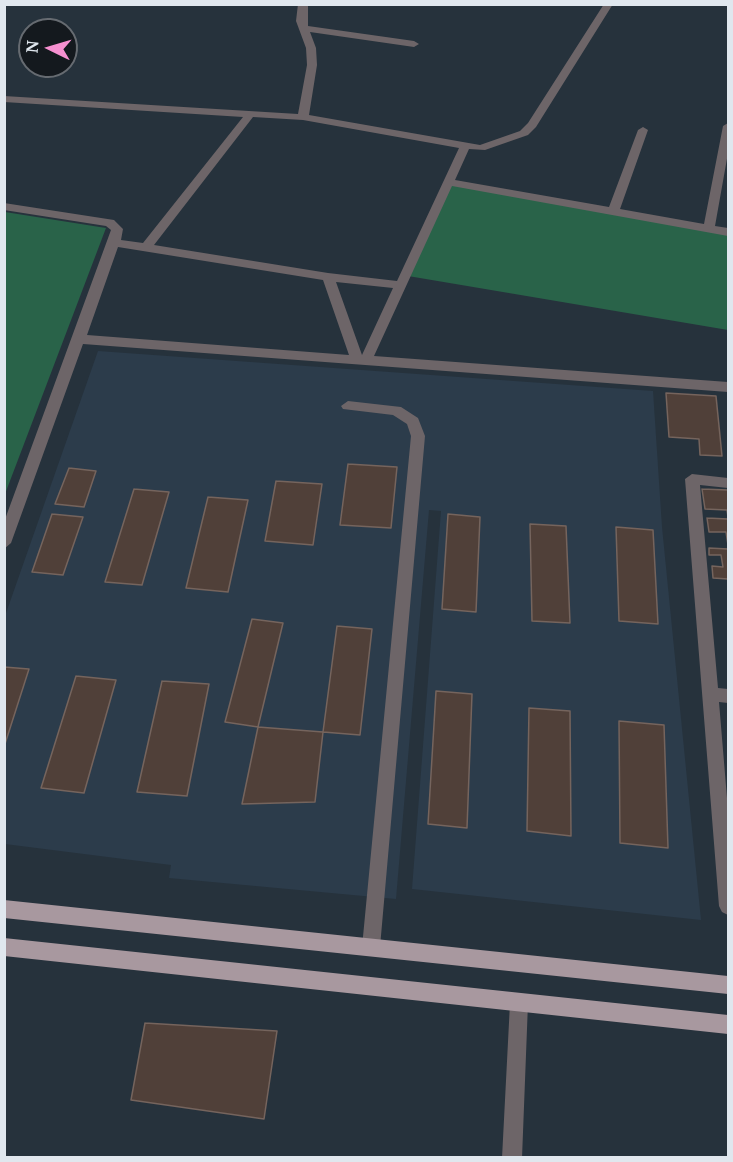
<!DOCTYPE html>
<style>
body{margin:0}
#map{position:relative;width:733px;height:1162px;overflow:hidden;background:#26323c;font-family:"Noto Serif",serif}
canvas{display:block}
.frame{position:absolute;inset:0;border:6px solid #e0e7ee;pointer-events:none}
.north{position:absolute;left:18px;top:18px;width:60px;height:60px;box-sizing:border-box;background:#14191e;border:2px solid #666b71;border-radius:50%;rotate:275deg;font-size:16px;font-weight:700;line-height:24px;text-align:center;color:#e0e7ee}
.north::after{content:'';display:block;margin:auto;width:21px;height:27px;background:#f690d0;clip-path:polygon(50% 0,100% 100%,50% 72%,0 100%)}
</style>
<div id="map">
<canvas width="733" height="1162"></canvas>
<div class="frame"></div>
<div class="north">N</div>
</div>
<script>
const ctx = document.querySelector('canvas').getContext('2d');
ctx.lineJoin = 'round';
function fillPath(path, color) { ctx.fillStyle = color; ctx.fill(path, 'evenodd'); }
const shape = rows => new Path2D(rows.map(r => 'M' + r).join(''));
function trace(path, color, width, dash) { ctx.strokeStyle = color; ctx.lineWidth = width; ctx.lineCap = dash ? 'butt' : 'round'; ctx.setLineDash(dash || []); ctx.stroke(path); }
const built = shape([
 [98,351,653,391,662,527,701,920,412,889,441,511,429,510,396,899,169,878,171,865,5,844,5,616]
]);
const green = shape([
 [450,182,728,232,728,330,408,276],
 [5,212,106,228,5,494,4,212]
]);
const building = shape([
 [666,393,716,396,722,456,700,455,699,439,669,437,666,393],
 [348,464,397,467,391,528,340,525,348,464],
 [69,468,96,471,84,507,55,504,69,468],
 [276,481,322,484,313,545,265,541,276,481],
 [134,489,169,492,142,585,105,582,134,489],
 [702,489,728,490,728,517,727,510,705,509,702,489],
 [208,497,248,500,228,592,186,588,208,497],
 [52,514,83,517,63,575,32,572,52,514],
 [448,514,480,517,476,612,442,609,448,514],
 [707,518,728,519,728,545,726,532,709,532,707,518],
 [530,524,566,526,570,623,532,621,530,524],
 [616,527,653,530,658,624,619,621,616,527],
 [709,548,728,549,728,579,713,578,712,566,723,567,721,555,709,555,709,548],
 [252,619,283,623,258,727,225,722,252,619],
 [337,626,372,629,360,735,323,732,337,626],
 [4,667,29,669,4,747,4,667],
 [76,676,116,680,84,793,41,788,76,676],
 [162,681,209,684,187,796,137,792,162,681],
 [436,691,472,694,467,828,428,824,436,691],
 [529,708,570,711,571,836,527,831,529,708],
 [619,721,664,725,668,848,620,843,619,721],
 [258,727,323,732,315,802,242,804,258,727],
 [145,1023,277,1031,264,1119,131,1100,145,1023]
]);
const minor = shape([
 [298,4,308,4,308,26,414,41,419,44,414,47,310,32,316,48,317,65,309,115,480,145,520,131,528,123,604,4,613,4,536,127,528,135,485,150,469,149,455,180,609,207,638,130,643,127,648,130,620,209,704,224,723,126,728,123,728,153,715,226,728,228,728,236,452,186,374,356,728,382,728,392,83,344,11,543,4,549,4,522,111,230,106,226,4,210,4,203,114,220,123,229,121,240,143,243,243,117,4,102,4,96,298,114,307,65,306,48,296,21,298,4],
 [253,117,303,120,459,148,397,281,328,273,154,245,253,117],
 [118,247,323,280,349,355,87,335,118,247],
 [336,282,393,288,362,355,336,282],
 [348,401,401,407,418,418,425,436,380,947,378,953,371,956,364,953,362,947,411,436,407,424,393,415,343,409,341,406,348,401],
 [692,474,728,478,728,488,700,485,718,688,728,689,728,703,719,702,728,810,728,915,722,912,719,906,685,479,692,474],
 [519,994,526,996,528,1003,522,1158,502,1158,510,1003,512,996,519,994]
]);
const major = shape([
 [4,900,728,976,728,994,4,918,4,900],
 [4,938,728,1015,728,1034,4,956,4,938]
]);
fillPath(built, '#2c3c4b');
fillPath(green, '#296349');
fillPath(building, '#504039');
trace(building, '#75645d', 1.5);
fillPath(minor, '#6d6568');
fillPath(major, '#a8989f');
</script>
